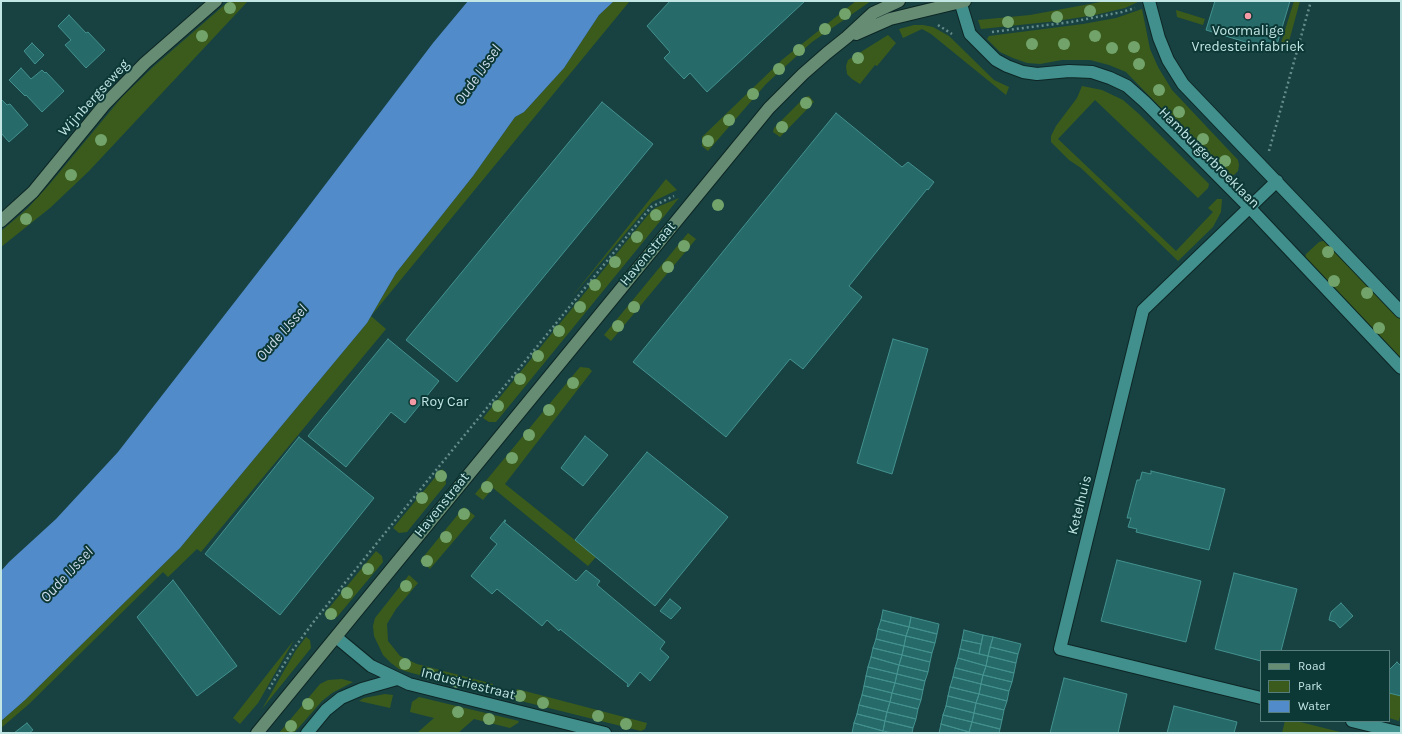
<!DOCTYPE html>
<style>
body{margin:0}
#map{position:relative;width:1402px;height:734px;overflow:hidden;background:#184241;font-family:Karla,sans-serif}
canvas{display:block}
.frame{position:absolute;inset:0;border:2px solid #c2e6e4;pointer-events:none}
.legend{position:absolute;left:1260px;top:650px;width:130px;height:72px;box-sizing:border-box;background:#0c3836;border:1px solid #557e7c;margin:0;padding:5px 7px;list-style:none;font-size:12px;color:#c2e6e4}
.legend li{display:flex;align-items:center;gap:8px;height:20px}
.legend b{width:20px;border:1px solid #557e7c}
</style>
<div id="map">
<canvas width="1402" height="734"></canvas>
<div class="frame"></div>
<ul class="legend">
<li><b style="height:5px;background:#668c73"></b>Road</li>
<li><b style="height:11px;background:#3b5b1c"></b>Park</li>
<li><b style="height:11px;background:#528bca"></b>Water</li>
</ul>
</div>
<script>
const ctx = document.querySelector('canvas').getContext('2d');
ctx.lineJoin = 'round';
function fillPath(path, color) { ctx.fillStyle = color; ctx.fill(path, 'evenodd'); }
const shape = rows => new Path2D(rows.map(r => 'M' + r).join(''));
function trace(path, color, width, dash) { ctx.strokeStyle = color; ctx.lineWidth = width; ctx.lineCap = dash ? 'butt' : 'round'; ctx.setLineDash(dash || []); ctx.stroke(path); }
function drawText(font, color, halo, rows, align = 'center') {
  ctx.font = font + ' Karla,sans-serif'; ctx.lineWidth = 4; ctx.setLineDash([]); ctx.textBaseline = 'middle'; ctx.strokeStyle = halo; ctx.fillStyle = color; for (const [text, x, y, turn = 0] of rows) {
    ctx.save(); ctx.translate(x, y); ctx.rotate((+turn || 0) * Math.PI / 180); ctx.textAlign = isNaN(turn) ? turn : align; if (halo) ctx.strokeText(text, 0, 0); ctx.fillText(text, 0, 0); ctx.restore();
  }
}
const green = shape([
 [229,1,248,1,89,171,50,208,1,247,1,231,27,209,48,186,122,97,153,67],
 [614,1,629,2,371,316,386,329,201,552,197,549,168,577,163,572,29,704,1,728,1,721,25,700,180,548,367,323,396,273,473,176,515,117,524,112,564,68,599,15],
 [856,1,871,1,812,42,766,84,708,151,702,146,702,137,783,59],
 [1106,1,1140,1,1125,8,1095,15,1057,21,981,29,978,20,1030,15],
 [1294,1,1300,1,1288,45,1281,43],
 [1142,9,1150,49,1158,67,1172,90,1238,160,1239,165,1238,171,1234,175,1230,176,1226,175,1126,72,1109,65,1090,60,1062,60,1040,64,1027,63,1013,58,1000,52,987,39,989,36,1083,24,1116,18],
 [1176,10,1205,19,1203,25,1177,17],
 [914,25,923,25,933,27,949,36,994,80,1009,87,1006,95,931,34,922,29,903,38,899,29],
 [888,35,896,43,877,66,875,65,860,84,852,79,847,74,846,66,848,60],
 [1082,86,1102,90,1123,100,1139,114,1209,184,1208,188,1198,198,1095,100,1058,139,1176,251,1213,212,1208,208,1217,199,1222,199,1221,212,1213,227,1178,261,1081,168,1069,160,1051,142,1051,136,1056,126,1077,98],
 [809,96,814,102,780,137,773,132,774,128,805,97],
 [666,179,677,190,652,202,570,299],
 [679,198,496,422,489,422,483,418,648,215,655,208],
 [688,233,696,239,611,341,604,335],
 [1327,240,1401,317,1401,359,1307,263,1305,258,1306,254,1319,242],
 [580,367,589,368,592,371,505,484,596,557,588,566,493,488,483,500,475,494],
 [442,469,445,472,446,484,407,532,399,533,393,528],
 [464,507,475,516,430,569,420,561],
 [376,551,382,556,383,562,337,617,328,617,324,614],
 [409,575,418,583,396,609,387,624,388,641,400,656,417,664,493,684,492,687,485,692,408,672,399,669,391,663,383,655,374,636,373,626,375,618],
 [306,637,310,640,311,648,262,709,296,650],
 [294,640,258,703,240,724,233,718],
 [342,679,353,682,332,693,322,701,294,733,279,733,320,684,328,680],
 [517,689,647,723,645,729,641,731,517,700,515,695],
 [1389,693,1401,696,1401,712,1399,721,1389,718],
 [385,694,393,695,390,708,359,701,364,698],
 [419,697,519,721,518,723,510,728,474,719,458,733,417,733,434,718,410,712,412,702],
 [1285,721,1296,721,1344,733,1282,733]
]);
const water = shape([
 [468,1,614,1,599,15,564,68,524,112,515,117,473,176,396,273,367,323,180,548,25,700,1,721,1,571,9,562,56,519,118,452,293,227,433,43]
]);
const building = shape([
 [670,1,805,1,707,92,690,73,684,79,664,58,670,52,647,26,670,1],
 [1215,1,1290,1,1275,51,1206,30,1215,1],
 [69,15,86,33,88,32,105,50,86,68,65,45,71,40,58,26,69,15],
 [32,43,44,55,35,64,24,51,32,43],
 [21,68,31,79,42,70,45,73,46,72,64,91,42,112,26,95,25,96,9,80,21,68],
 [1,99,7,105,10,104,28,125,9,142,1,133,1,99],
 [602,102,653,144,457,382,406,340,602,102],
 [836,113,902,167,908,162,934,182,928,190,927,189,849,286,862,297,803,369,790,359,726,437,633,362,836,113],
 [388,339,439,381,405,423,391,412,346,467,308,436,388,339],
 [893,339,928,349,892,474,857,463,893,339],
 [585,436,608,455,583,486,561,468,585,436],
 [299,437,374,498,280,615,205,554,299,437],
 [647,452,728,517,655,606,575,540,647,452],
 [1151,471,1225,489,1209,550,1136,532,1137,529,1128,527,1131,518,1127,518,1137,480,1140,480,1142,472,1151,474,1151,471],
 [505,520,506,521,504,522,576,581,586,570,600,581,597,585,665,642,660,649,669,657,650,681,640,672,628,687,627,686,628,684,560,629,559,631,547,620,542,626,497,589,492,594,471,576,497,544,490,538,505,520],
 [1117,560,1201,581,1186,642,1101,621,1117,560],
 [1234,573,1297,589,1281,651,1261,651,1261,661,1215,649,1234,573],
 [173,580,237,666,197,696,137,617,173,580],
 [670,599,681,608,671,619,660,611,670,599],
 [1341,603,1353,616,1340,628,1335,622,1329,620,1331,612,1341,603],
 [883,610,911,617,909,627,881,620,883,610],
 [911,617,939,624,937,634,909,627,911,617],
 [881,620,909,627,906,636,878,629,881,620],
 [909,627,937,634,935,643,906,636,909,627],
 [878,629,906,636,904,646,876,639,878,629],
 [964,630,983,635,981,644,962,640,964,630],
 [983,635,993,637,988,656,979,654,983,635],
 [906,636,935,643,932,653,904,646,906,636],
 [993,637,1021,644,1018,654,990,647,993,637],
 [876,639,904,646,902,655,873,648,876,639],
 [962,640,981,644,979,654,960,649,962,640],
 [904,646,932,653,930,662,902,655,904,646],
 [990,647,1018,654,1016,663,988,656,990,647],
 [873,648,902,655,899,665,871,657,873,648],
 [960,649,988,656,986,666,958,658,960,649],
 [902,655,930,662,928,672,899,665,902,655],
 [988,656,1016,663,1014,673,986,666,988,656],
 [871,657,899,665,897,674,868,667,871,657],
 [958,658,986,666,983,675,955,668,958,658],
 [1397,662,1401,666,1401,696,1389,693,1389,670,1397,662],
 [899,665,928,672,925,681,897,674,899,665],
 [986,666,1014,673,1012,682,983,675,986,666],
 [868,667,897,674,895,683,866,676,868,667],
 [955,668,983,675,981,684,953,677,955,668],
 [897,674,925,681,923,690,895,683,897,674],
 [983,675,1012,682,1009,691,981,684,983,675],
 [866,676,895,683,892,693,864,686,866,676],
 [953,677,981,684,979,694,950,687,953,677],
 [1064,678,1127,694,1118,733,1050,733,1064,678],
 [895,683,923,690,921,700,892,693,895,683],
 [981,684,1009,691,1007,701,979,694,981,684],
 [864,686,892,693,890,702,862,695,864,686],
 [950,687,979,694,976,703,948,696,950,687],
 [892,693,921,700,918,709,890,702,892,693],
 [979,694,1007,701,1004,710,976,703,979,694],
 [862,695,890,702,887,712,859,705,862,695],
 [948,696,976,703,974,713,946,706,948,696],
 [890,702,918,709,916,719,887,712,890,702],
 [976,703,1004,710,1002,720,974,713,976,703],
 [859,705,887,712,885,721,857,714,859,705],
 [946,706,974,713,972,722,943,715,946,706],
 [1174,706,1237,722,1234,733,1167,733,1174,706],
 [887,712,916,719,913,728,885,721,887,712],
 [974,713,1002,720,1000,729,972,722,974,713],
 [857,714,885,721,883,731,854,723,857,714],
 [943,715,972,722,969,732,941,724,943,715],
 [885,721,913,728,912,733,893,733,883,731,885,721],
 [972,722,1000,729,999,733,975,733,969,732,972,722],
 [27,723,33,730,29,733,14,733,27,723],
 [854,723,883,731,882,733,852,733,854,723],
 [941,724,969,732,969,733,939,733,941,724]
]);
const path = shape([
 [938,25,952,34],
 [992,32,1071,22,1122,12,1135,8],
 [1269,151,1311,1],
 [269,689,292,651,315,620,410,502,651,207,674,196]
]);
const street = shape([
 [960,1,970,34,996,60,1007,66,1023,72,1037,74,1069,71,1092,72,1110,78,1127,86,1145,102,1249,207,1401,368],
 [1149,1,1159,38,1168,60,1183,84,1401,312],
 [336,637,371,666,409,684,605,733],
 [1261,698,1060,649,1143,310,1277,181],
 [1352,721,1401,733],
 [307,733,326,710,341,698,362,689,397,679]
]);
const secondary = shape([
 [856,34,890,19,965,1],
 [1,221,33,192,105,104,145,63,216,1],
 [257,733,769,108,803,74,827,53,847,37,873,13,899,1]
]);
const trees = [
 [230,8],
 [1090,11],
 [845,14],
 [1057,17],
 [1008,22],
 [825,29],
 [202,36],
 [1095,36],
 [1032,44],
 [1064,44],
 [1134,47],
 [1112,48],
 [799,50],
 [858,58],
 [1139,64],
 [779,69],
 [1159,90],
 [753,94],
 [806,103],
 [1179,112],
 [729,120],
 [782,127],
 [1203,139],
 [101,140],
 [708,141],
 [1225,161],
 [71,175],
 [718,205],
 [656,215],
 [26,219],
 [637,237],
 [684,246],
 [1328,252],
 [615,262],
 [668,267],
 [1334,281],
 [595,285],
 [1367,293],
 [580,307],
 [634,307],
 [618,326],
 [1379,328],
 [559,331],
 [538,356],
 [520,379],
 [573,383],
 [498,406],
 [549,410],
 [529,435],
 [512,458],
 [441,476],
 [487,487],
 [422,498],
 [464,514],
 [446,537],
 [427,561],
 [368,569],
 [406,586],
 [347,593],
 [331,614],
 [405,664],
 [429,674],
 [457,682],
 [520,696],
 [543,703],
 [308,704],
 [458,712],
 [598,716],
 [489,719],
 [626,724],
 [291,726]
];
const markers = [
 [1248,16,4,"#f49aa5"],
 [413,402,4,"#f49aa5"]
];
const poiNames = [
 ["Voormalige",1248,31],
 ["Vredesteinfabriek",1248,47],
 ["Roy Car",421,402,"left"]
];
const streetNames = [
 ["Wijnbergseweg",94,98,-48],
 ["Hamburgerbroeklaan",1209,158,45],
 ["Havenstraat",648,254,-50],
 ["Havenstraat",442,505,-51],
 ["Ketelhuis",1080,505,-76],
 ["Industriestraat",468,684,14]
];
const waterNames = [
 ["Oude IJssel",478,75,-55],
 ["Oude IJssel",282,333,-49],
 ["Oude IJssel",67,575,-47]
];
fillPath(green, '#3b5b1c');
fillPath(water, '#528bca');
fillPath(building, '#266b69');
trace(building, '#43918f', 1);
trace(street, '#0d2625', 14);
trace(secondary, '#0d2625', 14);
trace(path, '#648c8a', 2.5, [2, 3]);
trace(street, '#41908d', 12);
trace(secondary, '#668c73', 12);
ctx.fillStyle = '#72a36b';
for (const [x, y] of trees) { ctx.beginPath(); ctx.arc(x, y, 6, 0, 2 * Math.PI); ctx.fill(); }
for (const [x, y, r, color] of markers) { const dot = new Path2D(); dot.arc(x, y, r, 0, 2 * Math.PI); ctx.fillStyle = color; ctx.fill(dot); trace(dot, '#0c3836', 1.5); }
drawText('14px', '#c2e6e4', '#0c3836', poiNames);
drawText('14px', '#c2e6e4', '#0c3836', streetNames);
drawText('italic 15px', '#cddced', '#0c3836', waterNames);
</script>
